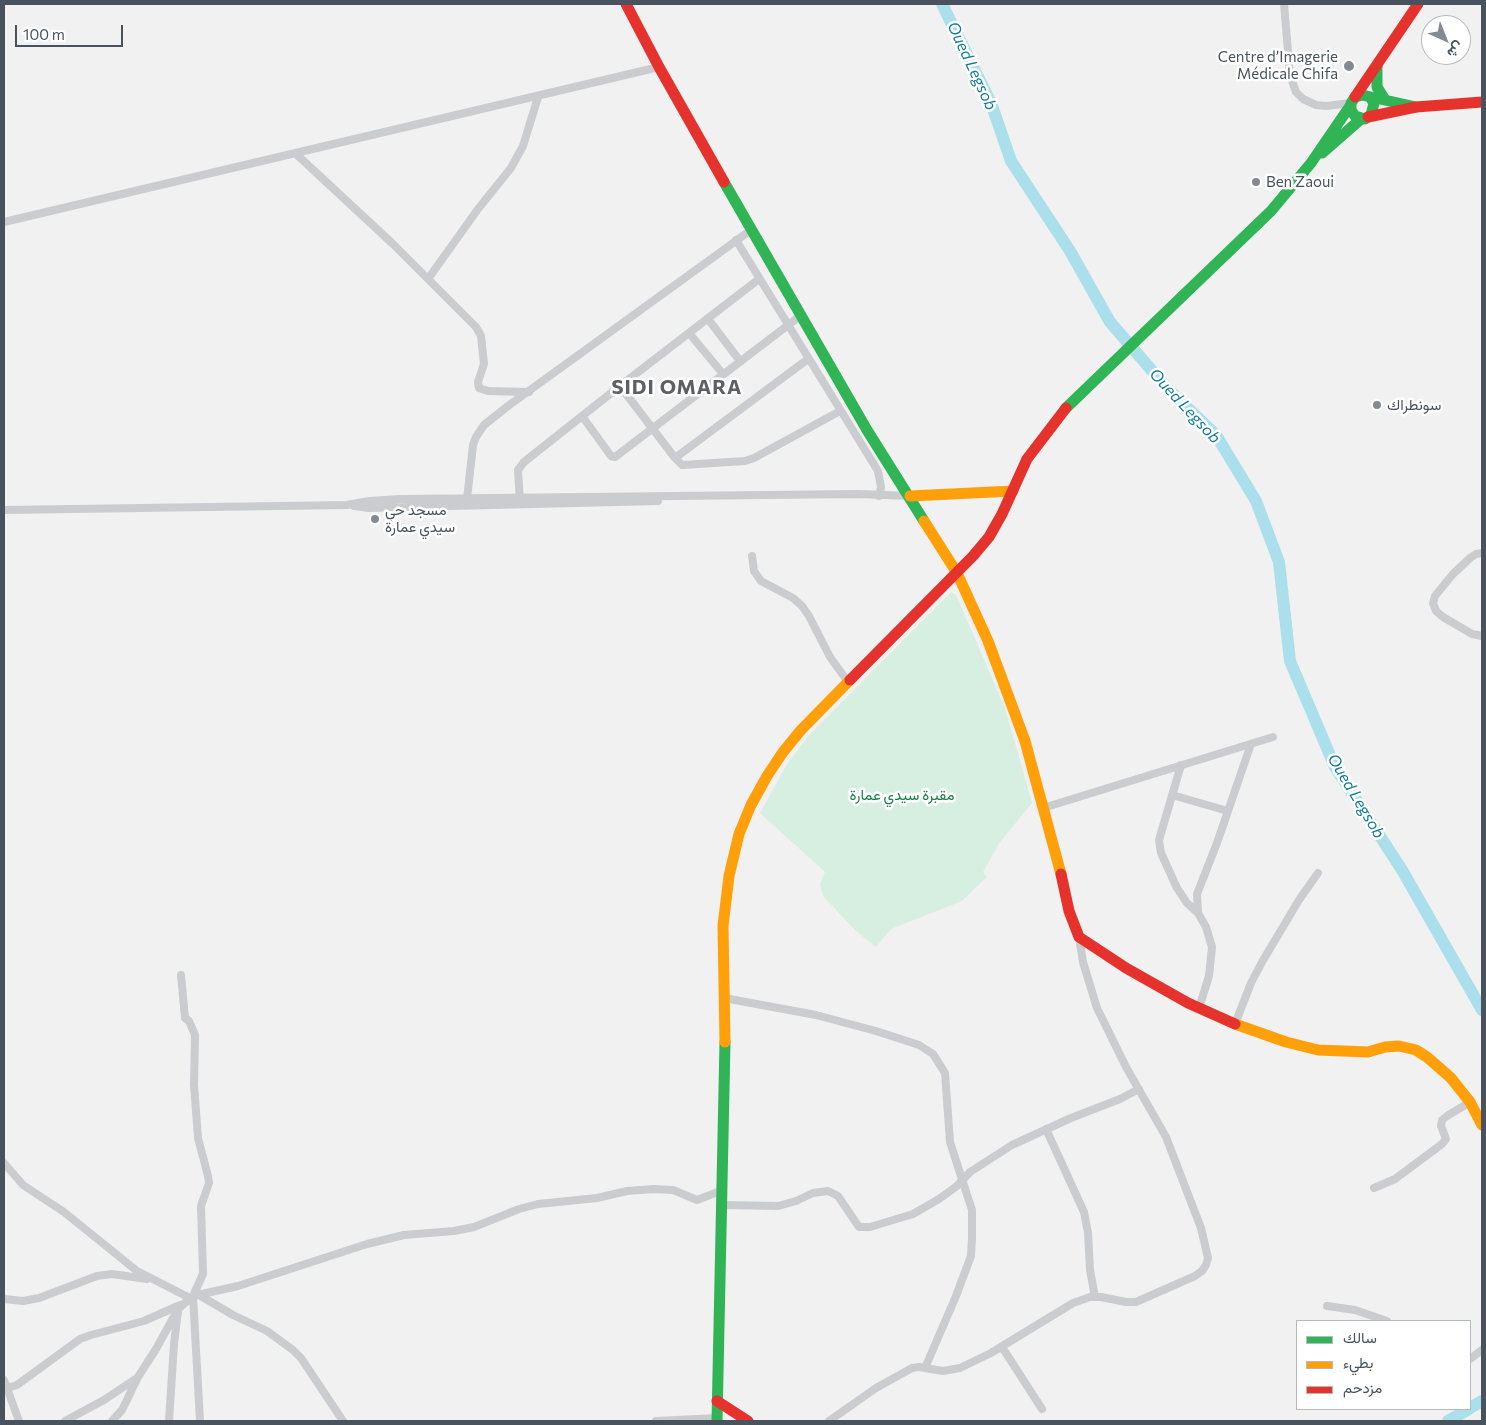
<!DOCTYPE html>
<meta charset="utf-8">
<style>
body{margin:0}
#map{position:relative;width:1486px;height:1425px;overflow:hidden;background:#f1f1f1;font-family:Commissioner,Vazirmatn,sans-serif}
canvas{display:block}
.frame{position:absolute;inset:0;border:5px solid #48535d;pointer-events:none}
.legend{position:absolute;left:1296px;top:1320px;width:175px;height:90px;box-sizing:border-box;background:#fff;border:1px solid #b6babe;margin:0;padding:6px 9px;list-style:none;font-size:15px;color:#48535d}
.legend li{display:flex;align-items:center;gap:10px;height:25px}
.legend b{width:25px;border:1px solid #b6babe}
.north{position:absolute;left:1421px;top:15px;width:50px;height:50px;box-sizing:border-box;background:#fff;border:1px solid #b6babe;border-radius:50%;rotate:136deg;font-size:14px;font-weight:700;line-height:20px;text-align:center;color:#48535d}
.north::after{content:'';display:block;margin:auto;width:18px;height:22px;background:#838a91;clip-path:polygon(50% 0,100% 100%,50% 72%,0 100%)}
.scale{position:absolute;left:15px;top:25px;width:108px;height:22px;box-sizing:border-box;border:2px solid #48535d;border-top:0;padding-left:6px;font-size:15px;line-height:18px;white-space:nowrap;color:#48535d;-webkit-text-stroke:4px #fff;paint-order:stroke}
</style>
<div id="map">
<canvas width="1486" height="1425"></canvas>
<div class="frame"></div>
<ul class="legend">
<li><b style="height:6px;background:#30b455"></b>سالك</li>
<li><b style="height:6px;background:#ff9f0a"></b>بطيء</li>
<li><b style="height:6px;background:#e5322d"></b>مزدحم</li>
</ul>
<div class="north">ش</div>
<div class="scale">100 m</div>
</div>
<script>
const ctx = document.querySelector('canvas').getContext('2d');
ctx.lineJoin = 'round';
function fillPath(path, color) { ctx.fillStyle = color; ctx.fill(path, 'evenodd'); }
const shape = rows => new Path2D(rows.map(r => 'M' + r).join(''));
function trace(path, color, width, dash) { ctx.strokeStyle = color; ctx.lineWidth = width; ctx.lineCap = dash ? 'butt' : 'round'; ctx.setLineDash(dash || []); ctx.stroke(path); }
function drawText(font, color, halo, rows, align = 'center') {
  ctx.font = font + ' Commissioner,Vazirmatn,sans-serif'; ctx.lineWidth = 5; ctx.setLineDash([]); ctx.textBaseline = 'middle'; ctx.strokeStyle = halo; ctx.fillStyle = color; for (const [text, x, y, turn = 0] of rows) {
    ctx.save(); ctx.translate(x, y); ctx.rotate((+turn || 0) * Math.PI / 180); ctx.textAlign = isNaN(turn) ? turn : align; if (halo) ctx.strokeText(text, 0, 0); ctx.fillText(text, 0, 0); ctx.restore();
  }
}
const green = shape([
 [951,592,956,595,1005,708,1032,803,1000,842,983,872,987,877,962,901,891,929,876,947,855,930,823,896,820,884,825,872,760,813,786,766,807,737]
]);
const river = shape([
 [942,4,991,103,1011,161,1070,251,1110,322,1167,388,1216,435,1256,501,1279,562,1290,661,1335,767,1402,870,1482,1010],
 [1470,1408,1482,1401],
 [1448,1421,1469,1409]
]);
const street = shape([
 [1284,4,1290,75,1296,92,1303,99,1316,105,1326,106,1351,103],
 [295,153,393,244,476,327,481,336,484,364,478,382,479,388,488,391,529,392],
 [4,222,659,67],
 [736,240,878,471,881,487,879,496],
 [428,279,478,209,511,168,523,146,538,97],
 [708,319,740,361],
 [689,333,723,374],
 [620,386,675,458,682,465,745,461,754,458,840,411],
 [582,416,611,456,615,457,800,316],
 [675,458,808,359],
 [467,499,473,445,476,437,484,425,508,406,751,230],
 [520,502,518,470,524,462,620,386,759,279],
 [354,506,369,508,658,501],
 [4,510,347,505,369,501,400,499,859,494,910,496],
 [1482,553,1476,554,1470,558,1453,574,1435,596,1433,603,1436,611,1443,617,1472,634,1482,636],
 [752,556,754,571,761,581,793,598,802,606,809,616,830,657,848,682],
 [1181,765,1159,840,1161,853,1177,888,1187,903,1198,913],
 [1172,795,1228,811],
 [1043,808,1273,737],
 [181,975,185,1018,189,1021,195,1035,194,1085,198,1138,208,1176,209,1183,201,1206,203,1274,193,1296,200,1421],
 [724,998,816,1015,876,1031,919,1045,933,1054,945,1073,950,1142,972,1210,972,1238,971,1256,956,1296,925,1368],
 [1199,1008,1209,976,1212,947,1206,927,1198,913,1197,894,1217,843,1251,744],
 [1235,1024,1251,983,1262,962,1299,900,1318,873],
 [1046,1129,1084,1212,1088,1233,1090,1270,1095,1297],
 [4,1163,23,1185,64,1212,137,1271,190,1298],
 [1374,1188,1395,1179,1442,1144,1446,1139,1441,1126,1442,1120,1447,1116,1470,1102],
 [722,1205,778,1206,796,1201,813,1193,828,1191,838,1196,859,1227,870,1227,913,1214,939,1199,957,1186,970,1172,1012,1145,1071,1118,1120,1099,1139,1089],
 [199,1295,233,1315,267,1331,293,1350,301,1358,343,1421],
 [4,1299,23,1301,39,1298,97,1276,112,1274,147,1279],
 [1327,1306,1355,1310,1387,1321],
 [1002,1347,1042,1409],
 [1470,1359,1482,1350],
 [4,1380,19,1421],
 [4,1386,11,1387,17,1385,80,1339,91,1335,144,1321,180,1305],
 [65,1421,104,1400,137,1378],
 [112,1421,122,1410,138,1377,156,1349,178,1309,193,1296,238,1286,367,1244,404,1235,454,1231,474,1227,519,1209,538,1204,597,1198,627,1191,654,1189,673,1190,697,1200,723,1190],
 [169,1421,174,1344,178,1311],
 [656,1421,717,1418],
 [829,1421,876,1388,912,1368,919,1367,943,1371,960,1368,991,1353,1073,1303,1090,1297,1101,1297,1126,1302,1136,1302,1195,1276,1202,1271,1206,1265,1208,1258,1201,1228,1166,1137,1126,1067,1097,1008,1083,962,1079,937]
]);
const fast = shape([
 [1377,66,1377,87,1385,100],
 [1370,97,1374,103,1371,115,1365,119,1355,116,1351,110,1351,103,1355,97,1362,95,1416,107],
 [1322,153,1361,119],
 [724,182,867,430,924,521],
 [1066,408,1271,211,1311,163,1350,106],
 [717,1421,725,1042]
]);
const slow = shape([
 [910,496,1013,491],
 [924,521,957,573,988,641,1025,741,1061,874],
 [1235,1024,1286,1042,1318,1050,1368,1052,1385,1047,1399,1046,1416,1050,1427,1057,1451,1078,1470,1102,1482,1125],
 [725,1042,723,926,729,876,739,834,751,805,767,776,783,752,801,730,850,680]
]);
const jam = shape([
 [626,4,659,67,724,182],
 [1355,97,1418,4],
 [1368,117,1416,107,1482,102],
 [850,680,973,556,989,537,1002,514,1027,459,1066,408],
 [1061,874,1069,911,1079,937,1126,968,1188,1003,1235,1024],
 [717,1401,748,1421]
]);
const markers = [
 [1349,66,6,"#838a91"],
 [1256,182,5,"#838a91"],
 [1377,405,5,"#838a91"],
 [375,519,5,"#838a91"]
];
const poiNames = [
 ["Centre d’Imagerie",1338,57,"right"],
 ["Médicale Chifa",1338,74,"right"],
 ["Ben Zaoui",1266,182],
 ["سونطراك",1387,405],
 ["مسجد حي",385,510],
 ["سيدي عمارة",385,527]
];
const parkNames = [
 ["مقبرة سيدي عمارة",902,795]
];
const waterNames = [
 ["Oued Legsob",972,66,65],
 ["Oued Legsob",1185,406,47],
 ["Oued Legsob",1356,796,59]
];
const districtNames = [
 ["SIDI OMARA",677,387]
];
fillPath(green, '#d6efe0');
trace(river, '#acdfec', 12);
trace(street, '#cacccf', 8);
trace(fast, '#30b455', 11);
trace(slow, '#ff9f0a', 11);
trace(jam, '#e5322d', 11);
for (const [x, y, r, color] of markers) { const dot = new Path2D(); dot.arc(x, y, r, 0, 2 * Math.PI); ctx.fillStyle = color; ctx.fill(dot); trace(dot, '#fff', 2); }
drawText('15px', '#48535d', '#fff', poiNames, 'left');
drawText('15px', '#1a7d4c', '#fff', parkNames);
drawText('italic 16px', '#117c99', '#fff', waterNames);
ctx.letterSpacing = '1px';
drawText('bold 20px', '#5d6065', '#fff', districtNames);
ctx.letterSpacing = '0px';
</script>
